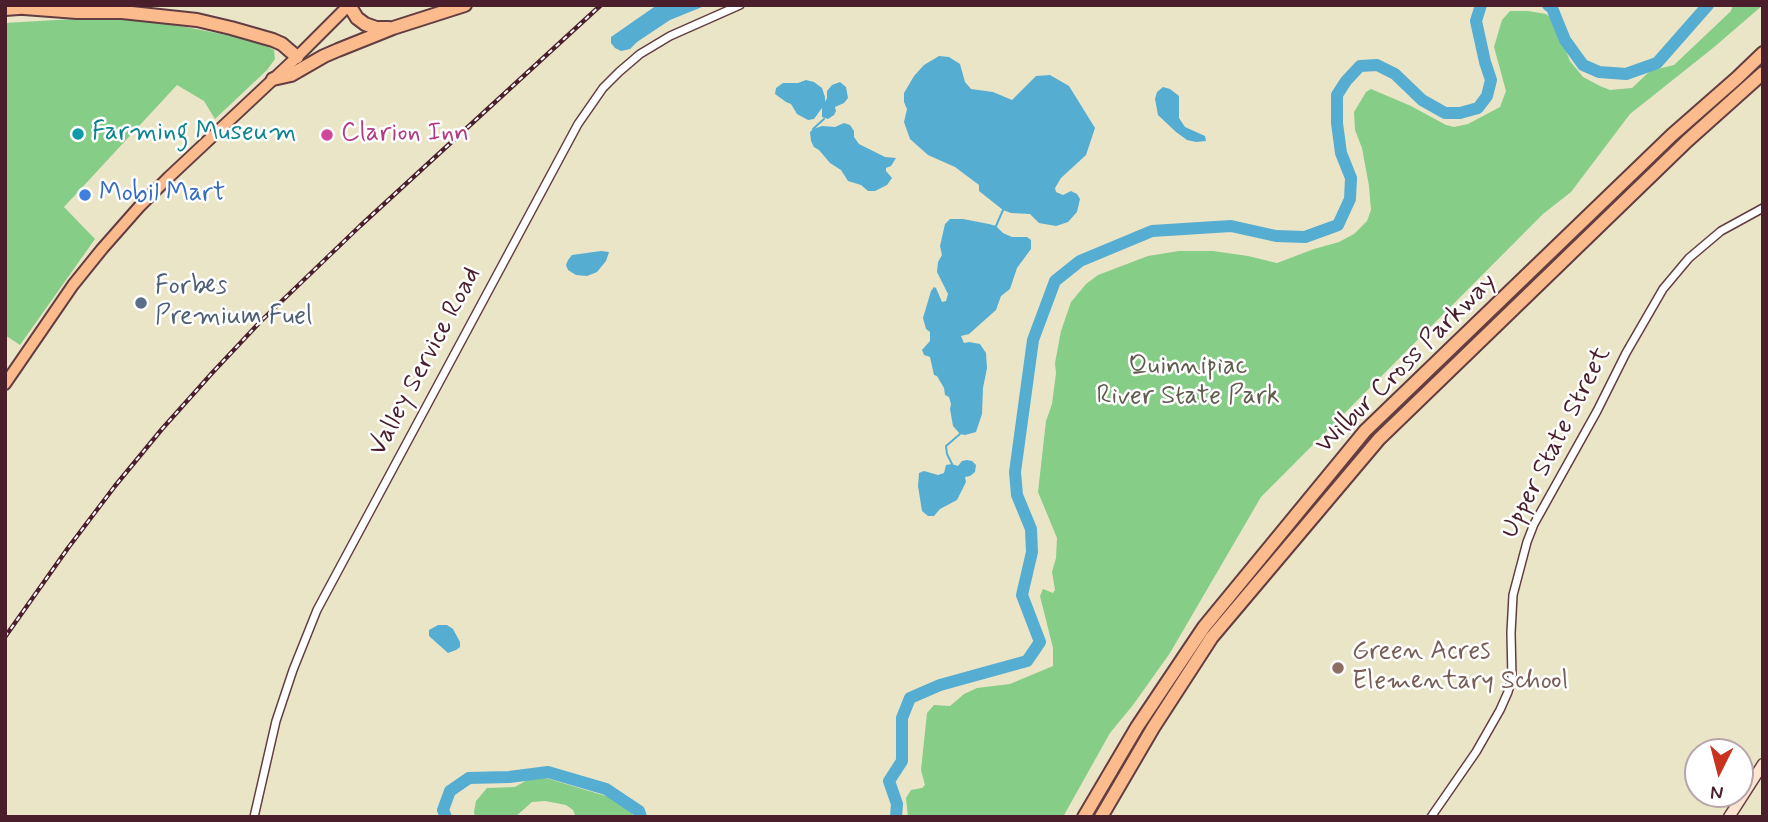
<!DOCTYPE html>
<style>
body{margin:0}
#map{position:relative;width:1768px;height:822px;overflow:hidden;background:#ebe5c7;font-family:Mynerve,sans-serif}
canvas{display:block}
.frame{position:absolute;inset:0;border:7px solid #4a1f2b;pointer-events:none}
.north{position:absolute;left:1684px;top:738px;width:70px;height:70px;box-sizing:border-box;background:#fff;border:2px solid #b7a5aa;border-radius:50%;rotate:186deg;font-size:19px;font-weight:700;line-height:28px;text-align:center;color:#4a1f2b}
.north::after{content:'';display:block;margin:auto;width:24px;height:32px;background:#c8321e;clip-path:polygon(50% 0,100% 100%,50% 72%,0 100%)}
</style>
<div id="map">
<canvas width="1768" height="822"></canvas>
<div class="frame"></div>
<div class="north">N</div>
</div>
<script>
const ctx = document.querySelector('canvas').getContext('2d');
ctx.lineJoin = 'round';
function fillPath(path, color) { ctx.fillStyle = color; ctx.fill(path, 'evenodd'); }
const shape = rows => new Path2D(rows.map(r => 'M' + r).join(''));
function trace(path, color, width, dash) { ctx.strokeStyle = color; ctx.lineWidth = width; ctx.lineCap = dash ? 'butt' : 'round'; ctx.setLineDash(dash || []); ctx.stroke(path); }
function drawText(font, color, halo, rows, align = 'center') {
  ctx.font = font + ' Mynerve,sans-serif'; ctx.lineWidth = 5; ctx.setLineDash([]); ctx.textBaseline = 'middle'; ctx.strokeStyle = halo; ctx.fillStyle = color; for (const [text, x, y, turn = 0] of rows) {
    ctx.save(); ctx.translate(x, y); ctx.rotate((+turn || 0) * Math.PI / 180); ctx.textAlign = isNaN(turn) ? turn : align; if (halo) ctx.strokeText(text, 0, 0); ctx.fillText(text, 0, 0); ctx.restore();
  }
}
const green = shape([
 [1733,5,1763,5,1713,48,1630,114,1571,192,1543,214,1261,497,1170,653,1133,705,1110,733,1063,817,908,817,906,798,911,790,922,788,925,785,921,770,927,713,934,705,950,706,964,694,977,688,1010,684,1053,666,1053,648,1040,596,1043,589,1053,593,1055,590,1052,572,1056,558,1057,538,1038,492,1046,421,1052,404,1056,373,1055,363,1061,331,1071,302,1086,284,1098,275,1148,256,1179,251,1213,251,1248,256,1277,263,1314,249,1339,242,1354,234,1367,221,1371,210,1369,186,1362,148,1355,130,1354,112,1366,92,1371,89,1411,106,1446,125,1454,127,1468,124,1500,107,1506,91,1494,47,1502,20,1510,11,1528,11,1546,14,1554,21,1570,61,1583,77,1600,86,1610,90,1632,88,1650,71,1674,65,1731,11],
 [108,17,149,20,258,41,274,50,275,59,267,70,215,119,204,101,177,85,64,207,95,239,20,345,5,335,5,23],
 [536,775,609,797,622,799,630,808,634,817,576,817,573,810,566,805,545,801,532,802,515,817,475,817,474,812,476,801,487,788,515,787]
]);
const water = shape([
 [657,5,707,5,670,20,637,42,630,49,621,51,615,48,611,43,611,37],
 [939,56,949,57,960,64,965,82,971,89,993,92,1012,100,1036,76,1050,75,1069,86,1095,128,1086,155,1061,178,1055,188,1056,192,1063,195,1071,191,1077,194,1080,199,1077,212,1068,222,1056,226,1039,223,1030,214,1011,213,1003,210,979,191,979,185,955,167,928,155,910,139,904,122,907,109,904,102,904,93,914,76,924,65],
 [806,80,814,82,822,88,825,97,825,102,827,98,827,91,832,85,840,82,846,87,848,98,844,103,835,107,836,111,834,115,828,119,822,117,822,108,814,119,808,120,797,114,791,104,786,102,775,94,776,88,783,83,798,83],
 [1163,87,1170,89,1179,96,1179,118,1185,127,1205,136,1206,141,1196,142,1187,140,1176,132,1158,115,1155,99,1157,92],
 [844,123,850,125,854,131,854,137,859,144,885,157,896,158,891,166,886,168,886,171,892,178,887,185,875,191,868,191,861,185,848,181,841,170,830,163,819,150,814,147,811,141,810,132,813,129,822,126,835,127],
 [950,219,963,219,989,224,996,226,1003,233,1012,237,1027,237,1031,240,1031,249,1017,268,1010,289,1001,296,996,310,969,334,961,336,964,343,969,342,980,344,986,353,987,368,983,388,982,414,976,432,965,435,960,434,953,426,950,409,951,404,949,397,945,395,944,388,937,376,934,375,930,357,924,355,922,350,930,341,930,332,926,329,923,318,931,291,934,287,936,288,942,302,946,301,948,294,937,272,938,262,942,255,940,246,945,224],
 [601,251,609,252,606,261,597,272,587,276,576,275,568,270,566,265,568,260,572,255],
 [967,460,972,461,976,465,975,472,970,476,965,477,966,482,957,500,940,509,934,516,928,516,922,511,918,486,919,473,924,471,938,475,944,473,946,465,952,464,958,466,962,461],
 [438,625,447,625,453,629,460,642,460,647,456,650,448,653,429,636,429,630]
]);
const stream = shape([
 [813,129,824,119],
 [996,226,1003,210],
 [952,464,947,454,946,446,960,434]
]);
const river = shape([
 [1548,5,1552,8,1565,40,1583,65,1599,72,1626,74,1657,63,1708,5],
 [446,817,443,810,450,791,469,778,509,777,548,772,606,789,639,811,641,817],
 [896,817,897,804,889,781,902,761,902,718,910,698,940,685,1027,661,1040,642,1022,595,1032,552,1031,529,1017,495,1015,472,1033,340,1055,281,1080,261,1152,231,1231,226,1276,236,1305,237,1338,225,1350,199,1351,178,1341,153,1337,123,1337,95,1346,81,1360,66,1377,65,1395,74,1422,100,1445,113,1460,113,1478,108,1487,96,1491,80,1485,62,1476,21,1481,5]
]);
const minor = shape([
 [254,817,276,721,293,670,317,610,578,124,603,88,619,72,640,54,670,36,740,5],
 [1431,817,1476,752,1500,710,1508,692,1512,678,1511,633,1513,595,1527,542,1534,524,1597,411,1626,353,1663,289,1689,258,1721,231,1763,208]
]);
const secondary = shape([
 [1729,817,1763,764]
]);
const primary = shape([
 [5,384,73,285,102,249,139,207,169,177,297,57,349,5]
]);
const motorway = shape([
 [349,5,357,18,365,24,376,28,389,28],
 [24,8,77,12,122,12,197,20,231,28,273,40,282,44,297,57],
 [5,9,32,7],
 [273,79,291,75,324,56,338,50,393,28,465,5],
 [1084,817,1137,727,1204,627,1365,431,1672,135,1737,78,1763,53],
 [1101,817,1153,728,1212,637,1379,439,1687,141,1763,73]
]);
const rail = shape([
 [5,637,68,548,115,486,162,429,213,372,261,321,360,226,601,5]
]);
const markers = [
 [78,134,7,"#0f9aa8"],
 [327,135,7,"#d1479c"],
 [85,195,7,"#3f7fe0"],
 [141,303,7,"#5c6f8a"],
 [1338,668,7,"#8d6e63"]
];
const cultureNames = [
 ["Farming Museum",92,134]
];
const hotelNames = [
 ["Clarion Inn",341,135]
];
const shopNames = [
 ["Mobil Mart",99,195]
];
const serviceNames = [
 ["Forbes",155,288],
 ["Premium Fuel",155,318]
];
const streetNames = [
 ["Valley Service Road",426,362,-62],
 ["Wilbur Cross Parkway",1407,364,-45],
 ["Upper State Street",1557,443,-63]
];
const parkNames = [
 ["Quinnipiac",1188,368],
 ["River State Park",1188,398]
];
const educationNames = [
 ["Green Acres",1352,653],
 ["Elementary School",1352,683]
];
fillPath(green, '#86cd88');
fillPath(water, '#55add2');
trace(stream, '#55add2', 2);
trace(river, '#55add2', 12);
trace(minor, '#623d42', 10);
trace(secondary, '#623d42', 13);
trace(primary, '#623d42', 14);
trace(motorway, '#623d42', 16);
trace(minor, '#fff', 7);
trace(secondary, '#fde4d1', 10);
trace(primary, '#fbbb8d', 10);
trace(motorway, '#fbbb8d', 12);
trace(rail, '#4a1f2b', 4.5);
trace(rail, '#fff', 2, [5]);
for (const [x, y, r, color] of markers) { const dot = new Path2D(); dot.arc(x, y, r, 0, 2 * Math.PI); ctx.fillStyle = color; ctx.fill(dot); trace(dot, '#fff', 2.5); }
drawText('26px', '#0d838f', '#fff', cultureNames, 'left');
drawText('26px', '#b23c85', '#fff', hotelNames, 'left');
drawText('26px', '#366cbe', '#fff', shopNames, 'left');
drawText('26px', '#4e5e75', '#fff', serviceNames, 'left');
drawText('26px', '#4a1f2b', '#fff', streetNames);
drawText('26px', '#5f5c4c', '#fff', parkNames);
drawText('26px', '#785e54', '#fff', educationNames, 'left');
</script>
